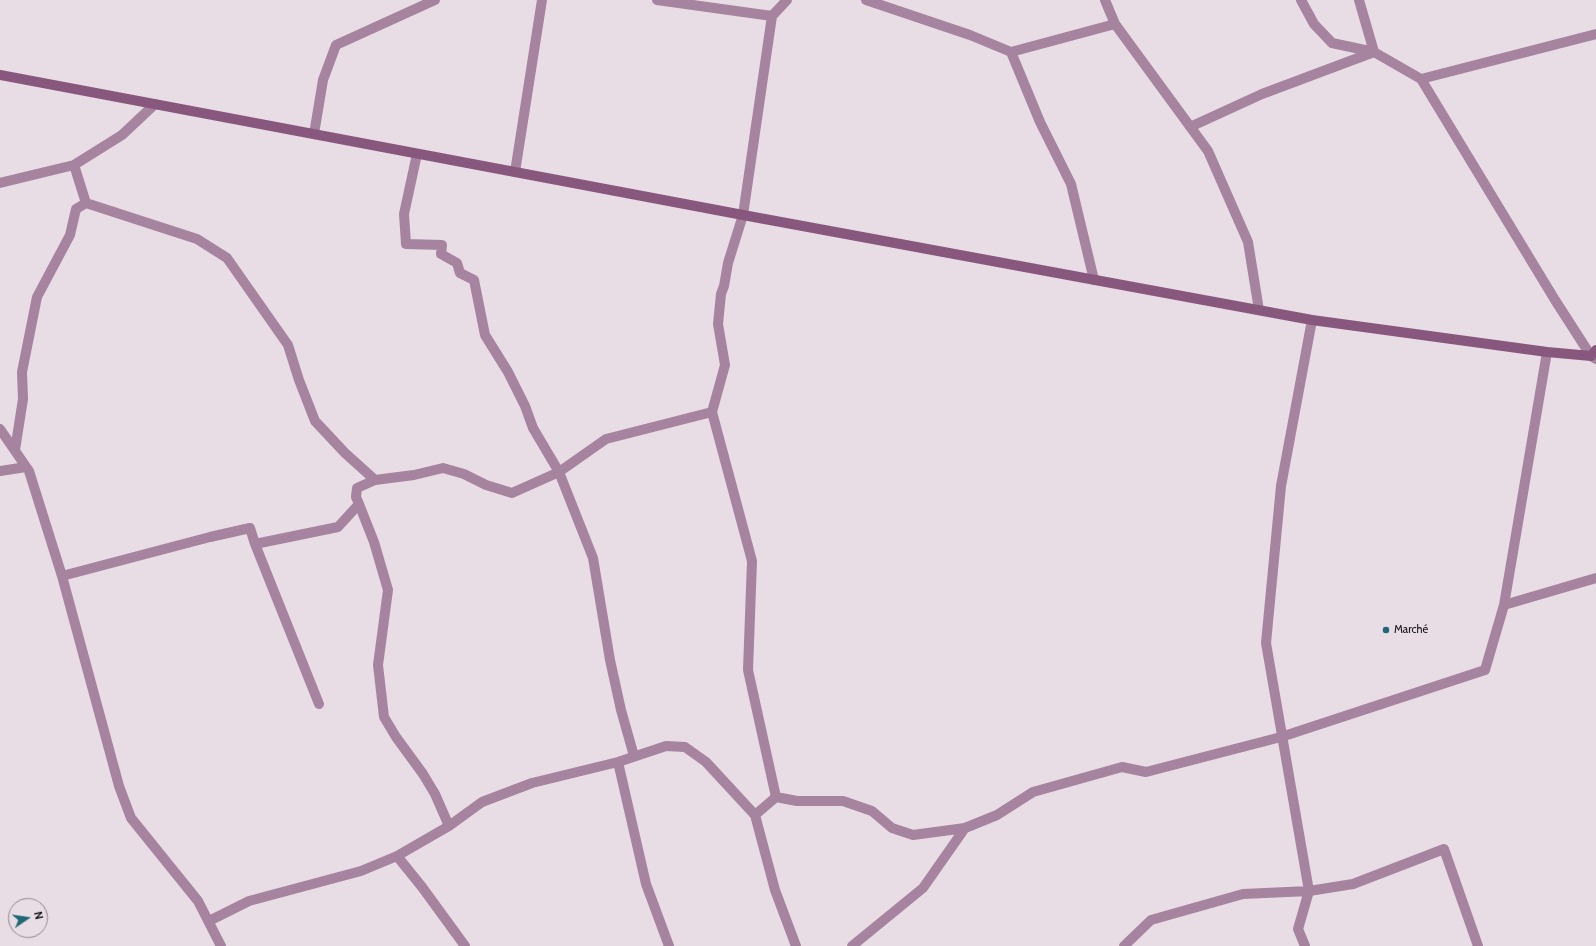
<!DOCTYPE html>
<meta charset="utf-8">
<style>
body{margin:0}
#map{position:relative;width:1596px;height:946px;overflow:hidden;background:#e8dce5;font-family:Cabin,sans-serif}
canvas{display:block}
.north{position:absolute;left:8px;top:898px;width:40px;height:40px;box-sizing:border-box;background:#e8dce5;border:1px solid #928a90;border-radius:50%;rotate:77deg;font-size:11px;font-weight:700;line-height:16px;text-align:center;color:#120e11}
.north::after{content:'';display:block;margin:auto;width:14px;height:18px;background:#1f6875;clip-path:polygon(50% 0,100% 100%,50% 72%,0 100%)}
</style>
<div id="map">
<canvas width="1596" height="946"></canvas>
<div class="north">N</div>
</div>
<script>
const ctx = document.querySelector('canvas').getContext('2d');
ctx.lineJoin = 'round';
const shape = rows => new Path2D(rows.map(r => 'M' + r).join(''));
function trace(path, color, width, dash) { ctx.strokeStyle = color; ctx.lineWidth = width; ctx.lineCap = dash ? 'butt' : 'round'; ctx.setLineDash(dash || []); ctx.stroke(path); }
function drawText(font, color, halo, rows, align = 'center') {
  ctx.font = font + ' Cabin,sans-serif'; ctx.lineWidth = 4; ctx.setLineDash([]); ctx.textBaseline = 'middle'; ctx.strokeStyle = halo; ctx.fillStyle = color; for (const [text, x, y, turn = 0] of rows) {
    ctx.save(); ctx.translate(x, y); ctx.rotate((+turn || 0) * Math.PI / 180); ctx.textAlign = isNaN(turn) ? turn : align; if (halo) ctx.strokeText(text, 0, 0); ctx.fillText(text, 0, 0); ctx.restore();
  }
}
const street = shape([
 [657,0,772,16,787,0],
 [866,0,970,35,1011,52,1115,24],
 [1105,0,1115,24,1208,151,1248,242,1259,310],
 [1359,0,1374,52,1421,79,1555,300,1591,356,1596,359],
 [772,16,743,215,728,263,724,286,721,294,718,324,725,365,712,412,752,561,748,670,776,797],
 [1011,52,1040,122,1071,184,1094,280],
 [1421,79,1596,34],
 [1190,127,1262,94,1374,52,1332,43,1314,24,1301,0],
 [314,134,323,80,336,45,435,0],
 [417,154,404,214,406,244,442,245,441,254,457,263,460,273,474,280,485,335,508,372,525,406,533,428,559,472,593,558,610,660,621,710,634,756],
 [74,165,86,203,197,239,227,258,288,345,299,380,315,421,345,453,375,480],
 [515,172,542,0],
 [0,183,74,165,122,135,155,104],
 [0,429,29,471,62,576,119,786,131,818,198,901,221,946],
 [15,450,23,399,22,372,37,297,70,235,76,209,86,203],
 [0,471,26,467],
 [359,504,374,542,388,590,378,665,384,717,396,737,423,774,435,794,449,826],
 [255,544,338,527,359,504,356,497,357,488,375,480,414,475,443,468,464,474,486,485,512,493,559,472,606,439,712,412],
 [62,576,210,537,250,528,255,544,319,704],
 [1504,605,1596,578],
 [618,762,646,884,669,946],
 [776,797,797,801,843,801,872,811,892,828,913,835,965,828,997,815,1033,792,1122,767,1146,772,1281,737,1485,670,1504,605,1547,352],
 [755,815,776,797],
 [397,856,422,887,465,946],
 [209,921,249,901,361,871,397,856,449,826,482,802,532,783,618,762,666,746,685,747,706,762,755,815,775,890,796,946],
 [852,946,923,888,965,828],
 [1124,946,1151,920,1243,894,1309,891,1353,884,1444,849,1478,946],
 [1305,946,1298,929,1309,891,1266,643,1281,486,1312,320]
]);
const secondary = shape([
 [0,75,743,215,1312,320,1547,352,1591,356,1596,350]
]);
const markers = [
 [1386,630,4,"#1f6875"]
];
const poiNames = [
 ["Marché",1394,630]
];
trace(street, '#a6839e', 10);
trace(secondary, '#88577e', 10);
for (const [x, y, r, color] of markers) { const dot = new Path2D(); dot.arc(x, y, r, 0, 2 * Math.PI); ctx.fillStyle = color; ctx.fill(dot); trace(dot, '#e8dce5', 1.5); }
drawText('11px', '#120e11', '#e8dce5', poiNames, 'left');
</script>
